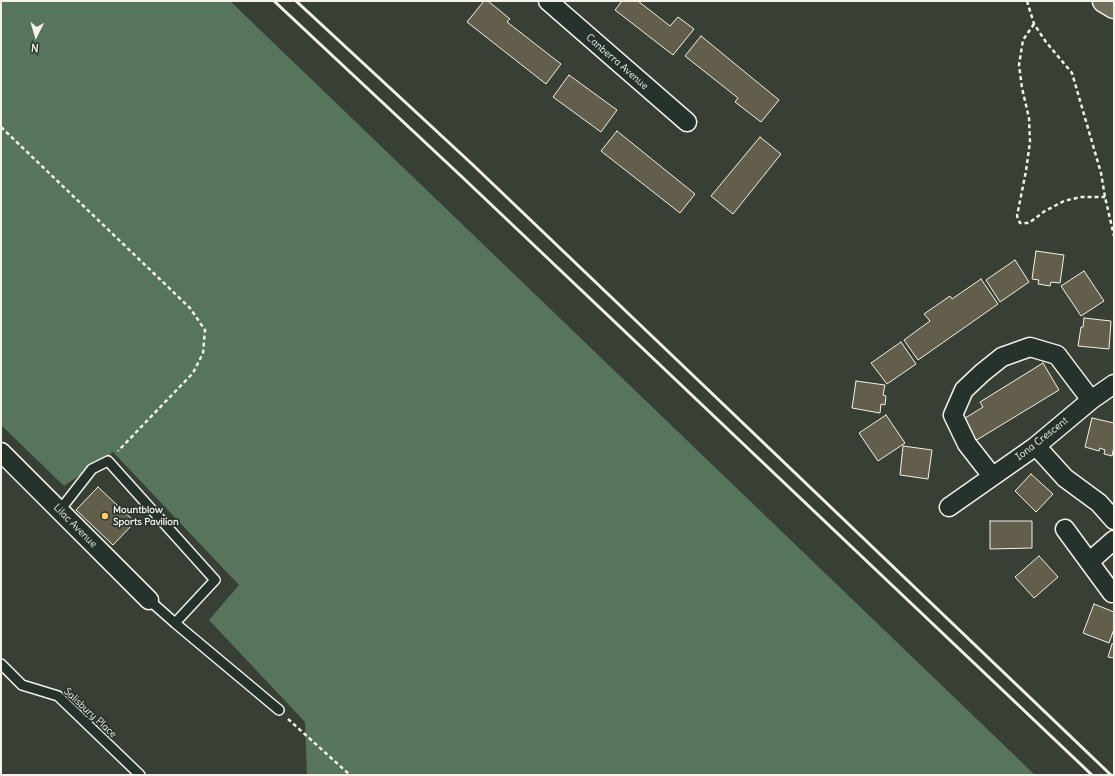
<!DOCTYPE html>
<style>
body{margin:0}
#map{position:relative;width:1115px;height:776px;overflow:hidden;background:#384036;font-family:Delius,sans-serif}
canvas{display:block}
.frame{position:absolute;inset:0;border:2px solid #f4f1e8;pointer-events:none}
.north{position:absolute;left:16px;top:16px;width:40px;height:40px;-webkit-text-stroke:3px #26332d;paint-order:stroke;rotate:185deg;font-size:11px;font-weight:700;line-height:16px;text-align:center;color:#f4f1e8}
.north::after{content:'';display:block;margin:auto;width:14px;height:18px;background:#f4f1e8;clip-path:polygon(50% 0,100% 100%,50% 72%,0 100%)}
</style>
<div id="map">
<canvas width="1115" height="776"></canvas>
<div class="frame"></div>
<div class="north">N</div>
</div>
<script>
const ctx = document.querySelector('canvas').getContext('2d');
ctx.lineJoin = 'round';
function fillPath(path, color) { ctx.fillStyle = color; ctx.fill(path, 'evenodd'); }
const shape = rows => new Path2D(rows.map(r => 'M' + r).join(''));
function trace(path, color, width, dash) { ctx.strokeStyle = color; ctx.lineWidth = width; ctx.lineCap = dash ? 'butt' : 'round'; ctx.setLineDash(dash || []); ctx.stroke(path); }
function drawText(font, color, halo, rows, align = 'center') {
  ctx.font = font + ' Delius,sans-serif'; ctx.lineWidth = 3.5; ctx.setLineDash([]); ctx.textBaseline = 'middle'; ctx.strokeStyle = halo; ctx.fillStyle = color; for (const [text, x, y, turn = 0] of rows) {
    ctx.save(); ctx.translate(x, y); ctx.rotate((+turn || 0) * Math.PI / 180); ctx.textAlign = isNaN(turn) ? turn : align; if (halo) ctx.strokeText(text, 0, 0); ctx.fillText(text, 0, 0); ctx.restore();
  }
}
const green = shape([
 [1,1,230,1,1035,775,307,775,305,722,209,620,239,585,113,452,64,486,1,425]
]);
const building = shape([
 [484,1,488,1,510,19,507,22,561,64,546,84,467,22,484,1],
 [622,1,638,1,670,26,678,17,694,29,673,55,615,10,622,1],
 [701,36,779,100,761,122,735,102,738,98,685,56,701,36],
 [569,75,617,110,601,132,553,97,569,75],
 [617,131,695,194,680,213,601,151,617,131],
 [760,137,781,154,733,214,711,196,760,137],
 [1036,251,1064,255,1060,283,1051,282,1050,286,1038,284,1039,280,1032,279,1036,251],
 [1015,260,1029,282,1000,302,986,280,1015,260],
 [1084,271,1104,301,1081,316,1061,286,1084,271],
 [981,279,998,304,918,360,904,340,930,321,924,314,950,296,952,299,981,279],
 [1084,318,1111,321,1109,349,1078,346,1081,327,1083,327,1084,318],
 [901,342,916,364,887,384,871,363,901,342],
 [1043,363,1059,390,975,441,962,420,983,407,980,402,1043,363],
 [856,381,885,385,883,395,886,396,885,405,881,404,880,413,852,408,856,381],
 [886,415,905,443,878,461,859,433,886,415],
 [1092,418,1114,423,1114,446,1112,456,1104,454,1105,450,1100,448,1099,451,1085,447,1092,418],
 [903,446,932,450,928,479,900,475,903,446],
 [1031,474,1053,494,1036,512,1015,491,1031,474],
 [98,487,135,522,113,545,76,510,98,487],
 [990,521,1032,521,1032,548,990,549,990,521],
 [1039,556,1058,577,1034,598,1015,577,1039,556],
 [1094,604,1114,612,1114,629,1109,643,1083,633,1094,604],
 [1112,644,1114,644,1114,658,1108,657,1112,644]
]);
const path = shape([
 [1027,1,1034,24,1046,42,1072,73,1101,173,1105,197,1114,236],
 [1034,24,1023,40,1019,65,1022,88,1029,118,1030,142,1026,171,1017,216,1020,223,1029,223,1045,211,1064,201,1081,197,1105,197],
 [1,127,190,308,205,330,203,353,193,373,118,451],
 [288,719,350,775]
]);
const service = shape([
 [60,510,92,469,108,461,215,580,175,623],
 [149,600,175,623,279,710],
 [1,664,22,685,58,696,140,775]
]);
const minor = shape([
 [548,1,687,122],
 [1036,446,1065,478,1099,503,1114,520],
 [1,452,149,600],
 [992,476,967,444,953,415,964,390,982,373,1002,357,1030,347,1057,355,1091,400],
 [949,507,1036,446,1091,400,1114,384],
 [1065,529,1112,593],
 [1089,562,1114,540]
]);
const primary = shape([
 [1104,1,1114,7]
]);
const rail = shape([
 [274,1,460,175,1092,775],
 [296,1,472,164,1111,775]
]);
const markers = [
 [105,516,4,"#ffd166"]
];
const streetNames = [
 ["Canberra Avenue",617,62,41],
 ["Iona Crescent",1042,439,-38],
 ["Lilac Avenue",75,526,45],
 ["Salisbury Place",90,713,43]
];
const poiNames = [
 ["Mountblow",113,510],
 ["Sports Pavilion",113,522]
];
fillPath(green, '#57745c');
fillPath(building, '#635e4c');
trace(building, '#f4f1e8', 1);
trace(service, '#f4f1e8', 12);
trace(minor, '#f4f1e8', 21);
trace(primary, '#f4f1e8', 25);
trace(path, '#f4f1e8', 2.5, [4, 3]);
trace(service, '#26332d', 9);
trace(minor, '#26332d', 18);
trace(primary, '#716e59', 22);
trace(rail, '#f4f1e8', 3);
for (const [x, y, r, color] of markers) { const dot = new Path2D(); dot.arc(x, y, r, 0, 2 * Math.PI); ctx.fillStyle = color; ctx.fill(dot); trace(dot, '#26332d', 1.5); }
drawText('10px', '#f4f1e8', '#26332d', streetNames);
drawText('bold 10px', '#f4f1e8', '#26332d', poiNames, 'left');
</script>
